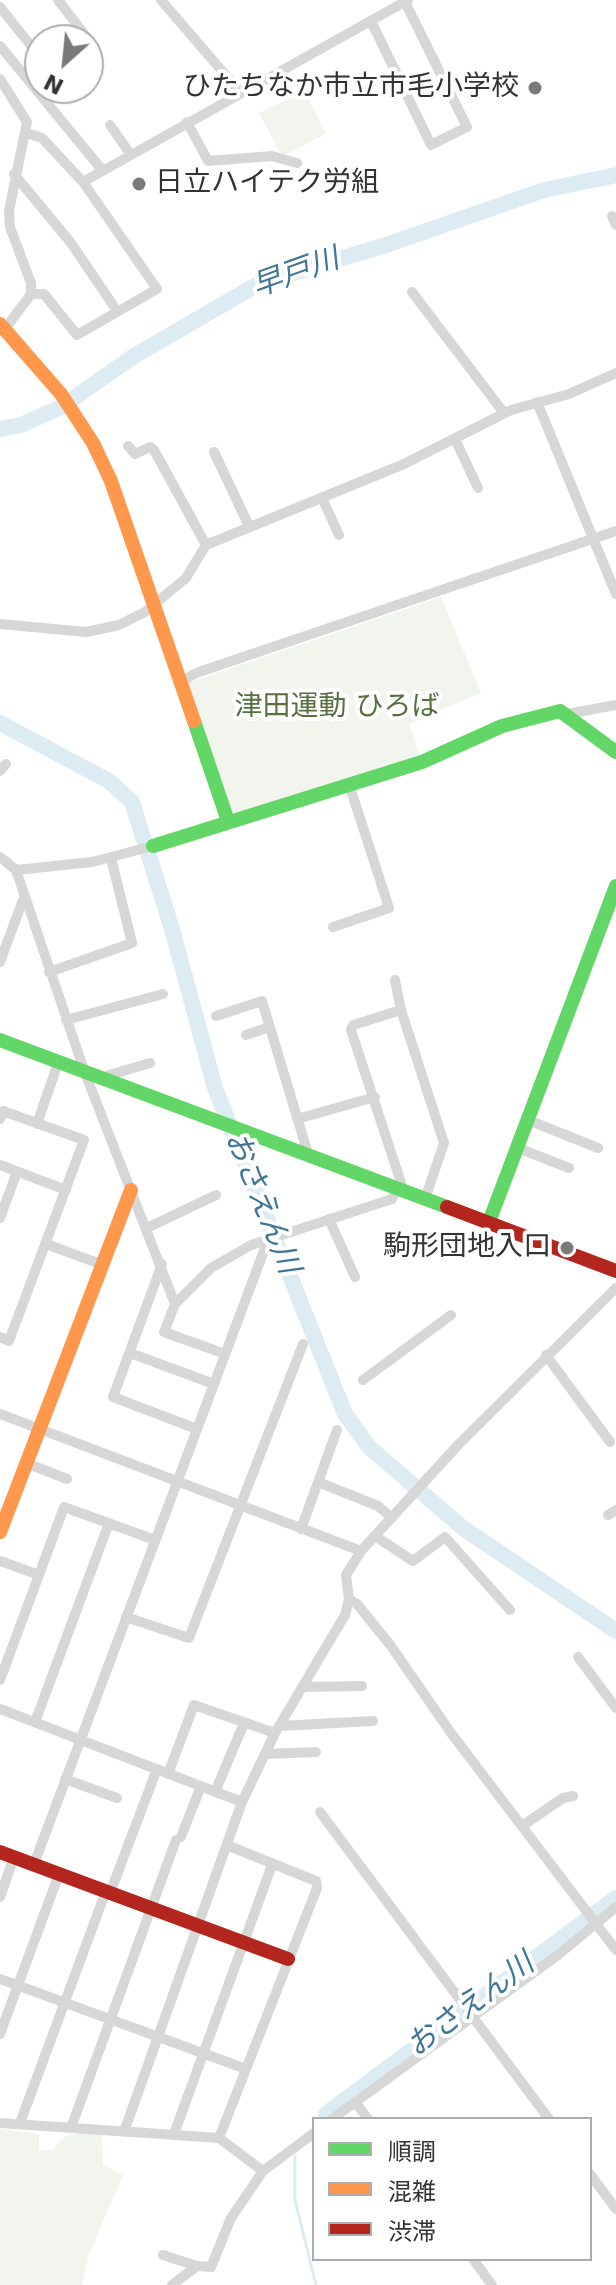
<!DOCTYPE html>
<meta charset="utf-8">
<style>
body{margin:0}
#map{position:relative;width:616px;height:2285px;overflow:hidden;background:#fff;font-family:"DejaVu Sans","Noto Sans JP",sans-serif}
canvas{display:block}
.legend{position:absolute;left:312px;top:2117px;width:280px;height:144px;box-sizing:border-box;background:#fff;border:2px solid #adadad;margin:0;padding:10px 14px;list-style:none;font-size:24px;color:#333}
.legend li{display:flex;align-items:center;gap:16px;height:40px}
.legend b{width:40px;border:2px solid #adadad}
.north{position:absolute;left:24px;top:24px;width:80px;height:80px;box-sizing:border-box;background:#fff;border:2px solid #adadad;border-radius:50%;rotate:207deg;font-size:22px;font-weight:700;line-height:32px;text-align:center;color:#333}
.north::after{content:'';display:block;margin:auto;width:28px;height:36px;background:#7a7a7a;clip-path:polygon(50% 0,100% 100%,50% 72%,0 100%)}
</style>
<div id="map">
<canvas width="616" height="2285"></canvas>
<ul class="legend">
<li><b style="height:10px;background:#63d668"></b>順調</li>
<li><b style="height:10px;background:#ff974d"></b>混雑</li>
<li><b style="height:10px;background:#b3261e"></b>渋滞</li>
</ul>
<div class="north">N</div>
</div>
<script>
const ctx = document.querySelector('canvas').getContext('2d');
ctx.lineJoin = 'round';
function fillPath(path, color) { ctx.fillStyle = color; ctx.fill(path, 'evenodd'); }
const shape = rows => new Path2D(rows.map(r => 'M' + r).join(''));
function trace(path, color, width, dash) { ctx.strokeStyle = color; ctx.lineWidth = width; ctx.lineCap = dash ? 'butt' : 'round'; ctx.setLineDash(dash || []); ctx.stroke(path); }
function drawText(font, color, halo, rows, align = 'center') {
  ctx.font = font + ' "DejaVu Sans","Noto Sans JP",sans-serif'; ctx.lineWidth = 8; ctx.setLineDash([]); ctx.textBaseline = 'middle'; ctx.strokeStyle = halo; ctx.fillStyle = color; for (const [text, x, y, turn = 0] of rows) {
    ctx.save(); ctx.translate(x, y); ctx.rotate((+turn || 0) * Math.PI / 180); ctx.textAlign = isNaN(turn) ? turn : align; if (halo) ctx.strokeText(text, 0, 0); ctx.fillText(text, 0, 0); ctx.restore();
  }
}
const green = shape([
 [305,91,326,134,282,156,259,113],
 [441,597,481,693,409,724,420,757,233,814,187,683],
 [0,2129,39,2134,39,2150,51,2151,66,2136,80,2132,102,2135,103,2165,123,2175,87,2259,82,2285,0,2285]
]);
const stream = shape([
 [295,2156,295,2200,316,2285]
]);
const river = shape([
 [0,429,21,425,61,407,134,356,260,283,386,245,544,190,616,175],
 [0,723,109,781,132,802,172,929,215,1088,345,1414,369,1447,463,1528,616,1631],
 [326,2114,616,1898]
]);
const street = shape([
 [58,0,88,39],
 [161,0,241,93],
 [0,7,40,57],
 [371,21,431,145,467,127,405,2],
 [0,46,103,171],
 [0,79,27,122,9,211,10,227,31,283,31,294,5,329],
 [65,88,68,93],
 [187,122,208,161,272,156,297,163],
 [110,125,131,155],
 [27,133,42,138,83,182,157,289,77,335,44,294,31,294],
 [14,174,71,243,117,311],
 [83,182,408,0],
 [612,216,616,225],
 [412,292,504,413],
 [537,402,616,594],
 [455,439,478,488],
 [128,446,135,454,150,447,154,450,206,545],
 [214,452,249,526],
 [322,498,339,535],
 [0,624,86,632,119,625,145,612,186,578,206,545,404,464,511,410,569,394,616,373],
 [181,682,196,673,616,531],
 [567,714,616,705],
 [0,771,6,764],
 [0,857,16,870,85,1073,175,1304],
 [16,870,92,862,153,846],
 [333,927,389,908,349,784],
 [0,962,23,900],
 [49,972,132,943,111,858],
 [395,980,401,1010,444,1143,425,1199],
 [401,1010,353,1025,351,1030,404,1192],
 [216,1016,262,1001,309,1157],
 [66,1020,163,994],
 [246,1035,270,1027],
 [106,1080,109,1075,150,1063],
 [0,1119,3,1111,84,1140,9,1341,0,1337],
 [297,1119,375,1097],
 [528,1120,598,1148],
 [37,1124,58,1063],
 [518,1148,569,1168],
 [0,1165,66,1190],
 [0,1218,17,1172],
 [329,1219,355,1277],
 [147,1228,216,1195],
 [46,1244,103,1265],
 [162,1264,113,1397,197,1429],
 [130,1353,214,1384],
 [225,1354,164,1332,175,1304,211,1268,251,1245,392,1199,397,1189],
 [546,1355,610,1442],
 [363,1380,451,1315],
 [0,1414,361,1551],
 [26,1463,67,1479],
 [318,1482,378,1506,392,1518],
 [608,1515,616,1510],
 [301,1529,337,1430],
 [375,1536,413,1561,445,1537,510,1610],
 [0,1561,39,1575,64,1507,155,1540],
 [349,1599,357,1604,391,1646,451,1733,616,1950],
 [126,1617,189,1638,303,1344],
 [578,1657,616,1708],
 [0,1680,39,1575],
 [302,1687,362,1686],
 [0,1709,242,1802],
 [35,1722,109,1523],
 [279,1726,373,1721],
 [265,1754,316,1752],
 [168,1774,194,1705,275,1733],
 [65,1779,117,1798],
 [215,1792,244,1723],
 [320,1812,549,2119],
 [522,1826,563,1798,573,1796],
 [181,1837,201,1786],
 [34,1864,268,1240],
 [110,1893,157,1769],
 [0,1897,14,1857],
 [0,1979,246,2069],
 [0,2034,59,1874],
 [355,2102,368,2119],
 [332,2119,558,1955,616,1907],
 [0,2123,219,2138,263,2171,314,2133],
 [20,2123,106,1891],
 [72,2125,176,1840],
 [125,2129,242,1802,275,1733,345,1615,349,1599,346,1575,361,1551,459,1444,616,1288],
 [174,2134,272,1865],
 [219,2138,317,1888,316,1881,229,1846],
 [590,2174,616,2209],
 [163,2255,197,2266],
 [473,2259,492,2285],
 [172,2285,197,2266,211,2267,231,2218,263,2171]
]);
const fast = shape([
 [194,721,228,821],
 [153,846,422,762,502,726,560,711,616,752],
 [0,1040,447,1207],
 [489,1222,616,886]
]);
const slow = shape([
 [0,324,61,394,93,443,111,481,194,721],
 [0,1532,131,1190]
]);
const jam = shape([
 [447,1207,616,1271],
 [0,1852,288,1959]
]);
const markers = [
 [535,88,8,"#7a7a7a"],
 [139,184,8,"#7a7a7a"],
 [567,1248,8,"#7a7a7a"]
];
const poiNames = [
 ["ひたちなか市立市毛小学校",519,88],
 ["日立ハイテク労組",155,184,"left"],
 ["駒形団地入口",551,1248]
];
const parkNames = [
 ["津田運動 ひろば",337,708]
];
const waterNames = [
 ["早戸川",296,274,-20],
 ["おさえん川",261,1203,68],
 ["おさえん川",471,2006,-37]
];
fillPath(green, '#f1f5ed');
trace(stream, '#ddebf3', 3);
trace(river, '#ddebf3', 16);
trace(street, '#d7d7d7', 10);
trace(fast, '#63d668', 14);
trace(slow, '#ff974d', 14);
trace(jam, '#b3261e', 14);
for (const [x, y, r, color] of markers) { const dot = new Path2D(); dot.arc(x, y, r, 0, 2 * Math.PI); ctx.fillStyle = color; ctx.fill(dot); trace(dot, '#fff', 3); }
drawText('28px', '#333', '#fff', poiNames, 'right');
drawText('28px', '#56703f', '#fff', parkNames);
drawText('italic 30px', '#3f7597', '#fff', waterNames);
</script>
